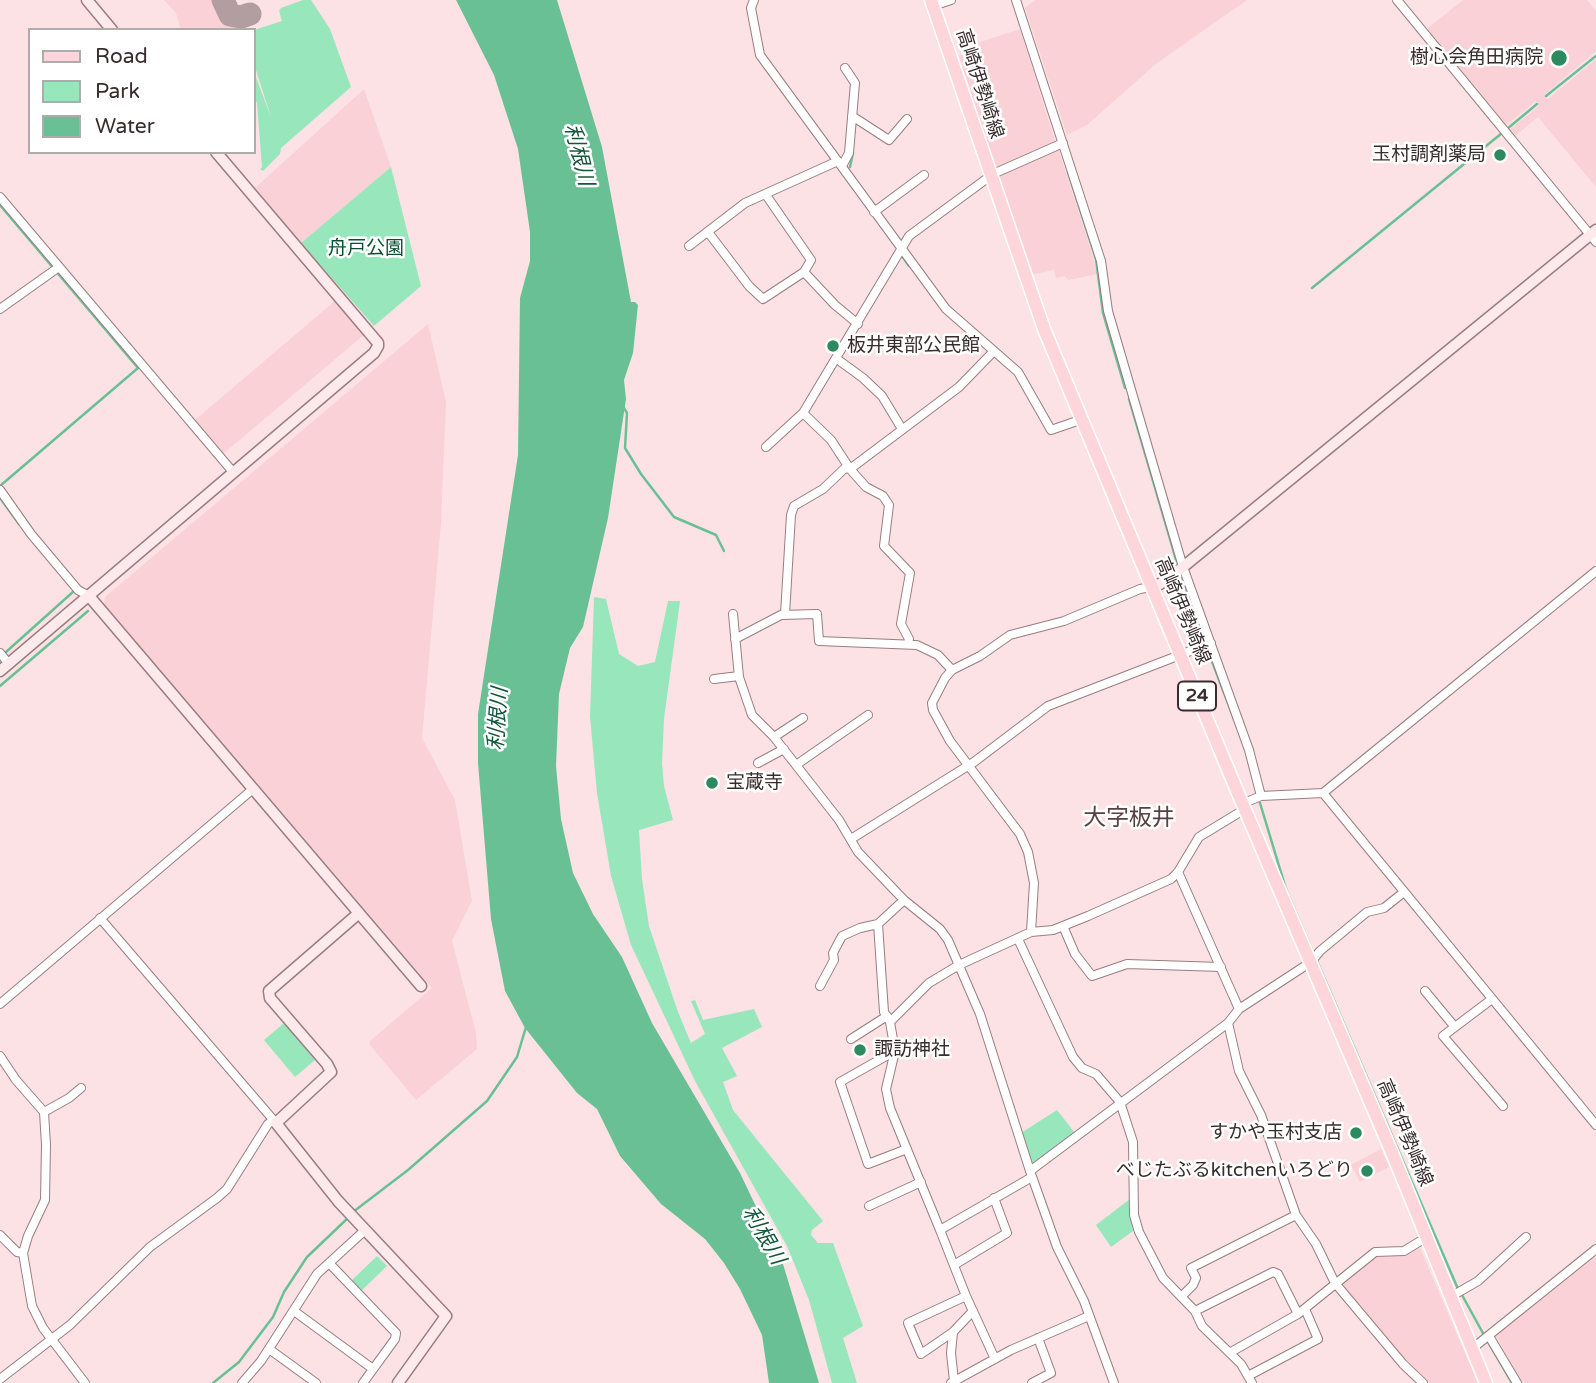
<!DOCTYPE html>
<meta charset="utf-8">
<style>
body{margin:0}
#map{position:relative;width:1596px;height:1383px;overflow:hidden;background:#fce2e5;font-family:"Varela Round",sans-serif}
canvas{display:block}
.legend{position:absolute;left:28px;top:28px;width:228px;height:126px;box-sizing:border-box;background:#fff;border:2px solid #afabab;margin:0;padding:9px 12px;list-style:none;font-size:21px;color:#382c2e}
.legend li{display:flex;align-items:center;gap:14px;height:35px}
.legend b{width:35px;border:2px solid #afabab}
</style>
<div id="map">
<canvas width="1596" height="1383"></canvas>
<ul class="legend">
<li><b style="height:9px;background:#fdd5da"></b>Road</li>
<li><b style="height:19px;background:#98e6bc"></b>Park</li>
<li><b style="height:19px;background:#6ac095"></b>Water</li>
</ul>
</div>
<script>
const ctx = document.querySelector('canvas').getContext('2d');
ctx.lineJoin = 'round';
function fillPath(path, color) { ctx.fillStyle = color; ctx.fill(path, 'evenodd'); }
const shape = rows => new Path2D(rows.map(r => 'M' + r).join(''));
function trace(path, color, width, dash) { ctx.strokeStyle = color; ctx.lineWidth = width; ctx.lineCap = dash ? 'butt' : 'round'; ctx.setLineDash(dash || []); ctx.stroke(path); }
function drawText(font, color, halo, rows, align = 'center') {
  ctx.font = font + ' "Varela Round","Noto Sans JP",sans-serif'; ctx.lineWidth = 5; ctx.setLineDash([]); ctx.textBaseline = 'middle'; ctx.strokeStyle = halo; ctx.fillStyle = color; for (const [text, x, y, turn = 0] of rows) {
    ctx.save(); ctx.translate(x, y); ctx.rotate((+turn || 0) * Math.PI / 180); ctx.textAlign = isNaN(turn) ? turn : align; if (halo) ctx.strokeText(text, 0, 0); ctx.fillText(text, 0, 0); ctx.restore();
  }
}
const built = shape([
 [164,0,233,0,236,9,241,10,245,24,243,30,181,30,176,13],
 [1035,0,1247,0,1157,63,1087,125,1067,135,1025,8],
 [1463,0,1587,0,1596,11,1596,51,1544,95,1548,99,1596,59,1596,187,1538,117,1514,137,1508,131,1539,106,1536,101,1505,126,1428,32,1428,28],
 [1020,29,1055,141,999,168,995,166,959,56,970,52,968,46],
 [364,89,391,167,301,243,255,188],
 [1058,148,1094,259,1097,274,1068,280,1065,276,1056,278,1054,270,1030,275,997,177],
 [336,300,365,334,223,454,195,420],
 [428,324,446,402,441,523,422,738,455,800,472,901,452,941,476,1033,477,1049,416,1100,370,1045,370,1041,432,988,104,604,105,597],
 [1381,1149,1389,1167,1360,1182,1351,1165],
 [1420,1248,1478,1383,1428,1383,1404,1360,1344,1288,1344,1282,1376,1257,1406,1255],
 [1596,1252,1596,1383,1522,1383,1496,1336,1497,1334]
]);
const green = shape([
 [303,0,311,0,330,29,351,87,281,148,280,154,263,171,260,169,262,167,257,103,254,98,254,72,271,117,254,64,254,30,282,21,279,11,281,8],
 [391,167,421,286,374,326,301,243],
 [594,597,606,599,619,654,638,666,655,662,668,601,680,601,664,719,662,763,664,786,673,820,639,830,642,879,649,926,678,1012,691,1043,705,1034,691,1001,695,1000,703,1020,754,1009,762,1027,722,1048,737,1076,723,1082,733,1110,823,1221,812,1230,811,1235,818,1243,833,1243,863,1326,843,1338,857,1383,832,1383,809,1300,787,1246,695,1081,631,945,611,876,597,793,590,717],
 [284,1023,315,1060,295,1077,264,1040],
 [1057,1110,1075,1133,1035,1164,1032,1162,1021,1133],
 [1130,1199,1133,1231,1111,1247,1096,1225],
 [377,1256,387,1266,361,1291,351,1281]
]);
const water = shape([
 [456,0,557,0,602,147,631,302,635,302,638,305,633,353,624,380,626,399,608,518,583,627,570,648,559,694,556,766,561,819,573,873,593,914,622,957,652,1023,740,1173,761,1217,783,1264,819,1383,769,1383,762,1335,740,1289,724,1263,705,1239,661,1204,620,1156,597,1109,577,1093,525,1028,505,991,491,919,478,763,478,714,518,455,520,298,530,261,530,232,518,149,494,75]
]);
const stream = shape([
 [1546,96,1596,56],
 [1507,129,1537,104],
 [850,167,853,153],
 [1068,172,1096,259,1103,313,1125,388],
 [0,205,138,368,0,486],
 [902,256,909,266],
 [1312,288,1502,133],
 [1129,399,1177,563],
 [624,408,627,413,625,448,641,474,674,517,716,535,724,551],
 [0,498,19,524],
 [1182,577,1204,638],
 [1208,651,1234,719],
 [6,652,74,591],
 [0,686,88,611],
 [1260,803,1286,889,1314,955],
 [1317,961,1458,1289],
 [353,1212,408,1170,487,1101,517,1057,526,1027],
 [1462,1295,1484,1335],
 [1487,1340,1512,1383],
 [213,1383,239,1362,273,1317,284,1292,307,1257,349,1217]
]);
const taxiway = shape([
 [223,0,230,15,241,17,250,14]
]);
const street = shape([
 [754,0,751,8,760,55,946,309,1018,372,1051,430,1080,420],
 [1016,0,1101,261,1108,311,1183,567,1249,750,1261,796],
 [1397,0,1596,242],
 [933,6,951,0],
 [852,116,889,140,907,119],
 [842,166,849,153,855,83,845,68],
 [0,197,233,472],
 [874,212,924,175],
 [708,232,749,286,763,299,804,272,811,260,766,195],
 [689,246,745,203,838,161],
 [804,272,835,305,858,324],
 [0,309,59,267],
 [837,359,863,378,882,396,902,429],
 [803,413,831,440,850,469,866,487,883,496,889,505,884,546,910,573,901,624,909,639,908,644],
 [766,447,803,413,909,236,993,174,1063,143],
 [0,490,31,534,78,590,89,596],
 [733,614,739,677,752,715,774,737,839,820,858,852,904,900,940,929,948,940,980,1014,1030,1171,1057,1247,1084,1301,1114,1383],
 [785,614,791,515,794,506,823,489,845,468,850,469,959,387,994,351],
 [735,639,781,615,817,614,819,641,917,645,938,655,952,670],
 [0,653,9,664],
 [714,679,739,676],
 [774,737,803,718],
 [758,763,784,749],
 [796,765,868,715],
 [1323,793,1596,1125],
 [1242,804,1261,796,1323,793,1596,571],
 [851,839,974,762,1048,706,1211,643],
 [1178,872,1239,1009],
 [100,918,276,1123],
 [878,924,884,1012,890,1022],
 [1063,926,1075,954,1092,976,1127,964,1221,967],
 [1031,932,1034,883,1028,852,1020,834,950,741,933,710,932,703,945,678,952,670,980,656,1010,635,1064,621,1140,589,1151,587],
 [1018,939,1073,1057,1082,1068,1096,1074,1120,1102,1133,1142,1134,1215,1139,1232,1163,1278,1195,1311,1202,1326,1241,1364,1252,1383],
 [820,986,834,960,833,953,842,936,860,928,878,924,904,900],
 [1425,991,1454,1026],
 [1492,999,1443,1036,1503,1106],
 [0,1004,253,789],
 [1228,1023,1239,1071,1261,1115,1296,1215,1316,1244,1335,1283,1403,1364,1423,1383],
 [851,1039,887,1016],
 [895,1051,840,1082,868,1164,907,1149],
 [0,1056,16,1080,44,1112,46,1145,45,1200,28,1236,23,1253,32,1306,43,1328,85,1383],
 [44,1112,69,1098,81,1088],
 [1030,1171,1228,1023,1239,1009,1311,962,1320,951,1367,912,1384,908,1404,892],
 [1032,1177,940,1230,890,1108,886,1089,895,1051,890,1022,929,983,959,965,1031,932,1053,930,1088,916,1171,879,1178,872,1199,837,1245,809],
 [869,1206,921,1182],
 [940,1230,966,1296,995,1359],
 [0,1235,17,1252,23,1253],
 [329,1263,396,1333,395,1339,363,1383],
 [954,1265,1007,1233,994,1198],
 [966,1296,908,1323,921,1354,953,1332,973,1311],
 [1182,1296,1193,1285,1196,1278,1191,1268,1296,1215],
 [1452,1296,1478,1281,1526,1237],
 [294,1311,373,1369],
 [1195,1311,1273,1272,1278,1274,1298,1314],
 [953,1332,951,1353,954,1381],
 [1489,1336,1517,1383],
 [1473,1348,1596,1249],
 [269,1349,316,1383],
 [1231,1352,1298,1314,1375,1252,1404,1251,1427,1237],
 [1248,1376,1318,1339,1305,1309],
 [0,1379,70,1325,150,1247,217,1198,227,1189,268,1124,273,1120],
 [242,1383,261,1361,317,1274,364,1231],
 [951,1383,1011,1350,1089,1316],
 [1032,1383,1051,1373,1038,1338]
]);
const secondary = shape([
 [87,0,112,30],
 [1151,587,1160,584,1183,567,1596,230],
 [89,596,421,986],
 [0,671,374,353,378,346,378,343,216,152],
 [359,913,269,991,270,998,327,1064,331,1072,276,1123,338,1201,446,1316,398,1383]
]);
const primary = shape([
 [931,0,1044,329,1240,798,1393,1155,1486,1383]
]);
const markers = [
 [1559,58,9,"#2c8960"],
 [1500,155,7,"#2c8960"],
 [833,346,7,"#2c8960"],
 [712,783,7,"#2c8960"],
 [860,1050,7,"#2c8960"],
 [1356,1133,7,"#2c8960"],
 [1367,1171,7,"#2c8960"]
];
const shields = [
 [1197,696,38]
];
const shieldNames = [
 ["24",1197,696]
];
const poiNames = [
 ["樹心会角田病院",1543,58],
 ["玉村調剤薬局",1486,155],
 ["板井東部公民館",847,346,"left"],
 ["宝蔵寺",726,783,"left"],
 ["諏訪神社",874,1050,"left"],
 ["すかや玉村支店",1342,1133],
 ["べじたぶるkitchenいろどり",1353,1171]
];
const streetNames = [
 ["高崎伊勢崎線",979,84,72],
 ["高崎伊勢崎線",1182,611,67],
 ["高崎伊勢崎線",1404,1133,67]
];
const parkNames = [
 ["舟戸公園",366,249]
];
const waterNames = [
 ["利根川",578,155,76],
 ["利根川",499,719,-86],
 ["利根川",763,1236,60]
];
const quarterNames = [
 ["大字板井",1129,819]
];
fillPath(built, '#f9d1d6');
fillPath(green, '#98e6bc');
fillPath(water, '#6ac095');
trace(stream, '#6ac095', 2.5);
trace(taxiway, '#b29da0', 23);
trace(street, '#997d80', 10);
trace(secondary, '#997d80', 13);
trace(primary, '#fff', 15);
trace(street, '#fff', 8);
trace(secondary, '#feeaec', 10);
trace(primary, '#fdd5da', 12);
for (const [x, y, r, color] of markers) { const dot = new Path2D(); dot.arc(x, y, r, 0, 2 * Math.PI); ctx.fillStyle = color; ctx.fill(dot); trace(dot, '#fff', 2.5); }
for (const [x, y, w] of shields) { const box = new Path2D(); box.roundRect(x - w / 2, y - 14.5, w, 29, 5); ctx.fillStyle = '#fff'; ctx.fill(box); trace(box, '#382c2e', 2); }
drawText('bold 18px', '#382c2e', null, shieldNames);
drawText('19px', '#382c2e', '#fff', poiNames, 'right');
drawText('19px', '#382c2e', '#fff', streetNames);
drawText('19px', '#094f33', '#fff', parkNames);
drawText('italic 21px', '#14563a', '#fff', waterNames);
drawText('23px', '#594043', '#fff', quarterNames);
</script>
